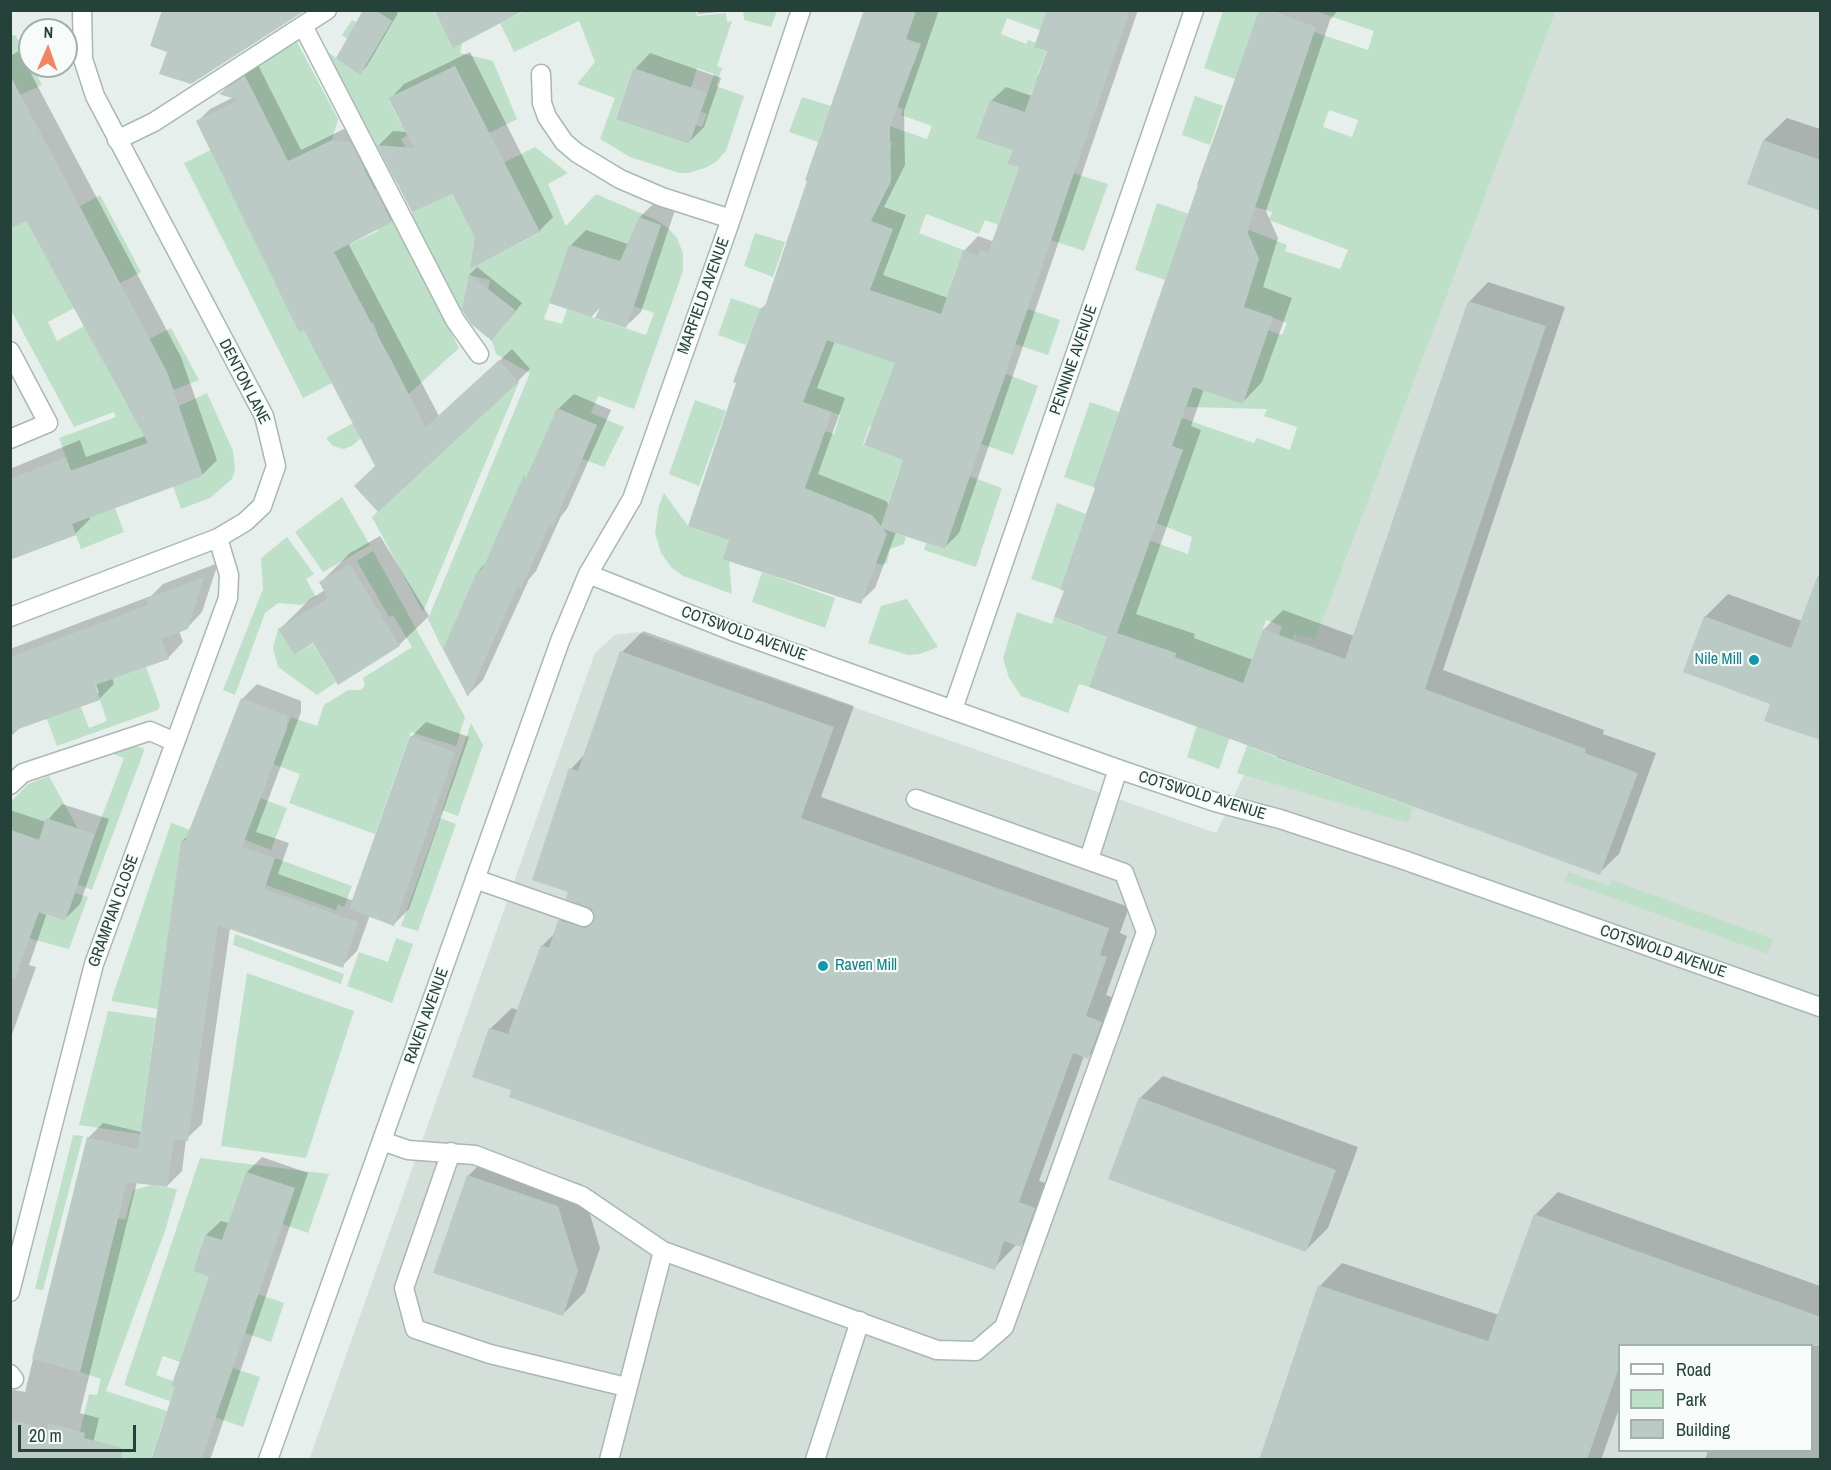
<!DOCTYPE html>
<style>
body{margin:0}
#map{position:relative;width:1831px;height:1470px;overflow:hidden;background:#e6efeb;font-family:"Archivo Narrow",sans-serif}
canvas{display:block}
.frame{position:absolute;inset:0;border:12px solid #24423a;pointer-events:none}
.legend{position:absolute;left:1618px;top:1344px;width:195px;height:108px;box-sizing:border-box;background:#f7fbf9;border:2px solid #a3b1ad;margin:0;padding:8px 10px;list-style:none;font-size:18px;color:#24423a}
.legend li{display:flex;align-items:center;gap:12px;height:30px}
.legend b{width:30px;border:2px solid #a3b1ad}
.north{position:absolute;left:18px;top:18px;width:60px;height:60px;box-sizing:border-box;background:#f7fbf9;border:2px solid #a3b1ad;border-radius:50%;rotate:2deg;font-size:16px;font-weight:700;line-height:24px;text-align:center;color:#24423a}
.north::after{content:'';display:block;margin:auto;width:21px;height:27px;background:#f4845f;clip-path:polygon(50% 0,100% 100%,50% 72%,0 100%)}
.scale{position:absolute;left:18px;top:1425px;width:118px;height:27px;box-sizing:border-box;border:3px solid #24423a;border-top:0;padding-left:8px;font-size:18px;line-height:21px;white-space:nowrap;color:#24423a;-webkit-text-stroke:4px #f7fbf9;paint-order:stroke}
</style>
<div id="map">
<canvas width="1831" height="1470"></canvas>
<div class="frame"></div>
<ul class="legend">
<li><b style="height:8px;background:#fff"></b>Road</li>
<li><b style="height:16px;background:#bfe0c8"></b>Park</li>
<li><b style="height:16px;background:#bbcac4"></b>Building</li>
</ul>
<div class="north">N</div>
<div class="scale">20 m</div>
</div>
<script>
const ctx = document.querySelector('canvas').getContext('2d');
ctx.lineJoin = 'round';
function fillPath(path, color) { ctx.fillStyle = color; ctx.fill(path, 'evenodd'); }
const shape = rows => new Path2D(rows.map(r => 'M' + r).join(''));
function trace(path, color, width, dash) { ctx.strokeStyle = color; ctx.lineWidth = width; ctx.lineCap = dash ? 'butt' : 'round'; ctx.setLineDash(dash || []); ctx.stroke(path); }
function drawText(font, color, halo, rows, align = 'center') {
  ctx.font = font + ' "Archivo Narrow",sans-serif'; ctx.lineWidth = 4.5; ctx.setLineDash([]); ctx.textBaseline = 'middle'; ctx.strokeStyle = halo; ctx.fillStyle = color; for (const [text, x, y, turn = 0] of rows) {
    ctx.save(); ctx.translate(x, y); ctx.rotate((+turn || 0) * Math.PI / 180); ctx.textAlign = isNaN(turn) ? turn : align; if (halo) ctx.strokeText(text, 0, 0); ctx.fillText(text, 0, 0); ctx.restore();
  }
}
const built = shape([
 [1556,11,1820,11,1820,1459,309,1460,595,653,615,635,637,632,1216,833,1244,775,1296,634,1315,640],
 [1620,1346,1812,1346,1812,1450,1620,1450]
]);
const green = shape([
 [527,10,696,10,697,16,726,13,727,22,732,21,717,66,722,68,716,86,744,96,726,151,716,162,705,168,688,173,679,173,630,157,600,139,615,98,577,84,595,62,579,21,514,52,500,23],
 [633,68,691,88,697,68,714,74,701,112,707,114,702,127,696,125,689,144,616,118],
 [375,11,434,11,448,37,462,43,460,53,493,61,517,119,489,133,455,66,399,93,400,96,389,101,401,124,418,129,401,139,412,160,426,166,395,181,331,61,329,53,357,72,370,55,342,35,352,20,383,35,392,21],
 [743,11,743,10,777,11,771,27,744,20],
 [916,11,1047,11,1044,19,1058,37,1007,18,1001,34,1026,44,1028,40,1048,47,1038,74,1049,78,1034,86,1022,119,990,100,982,123,1013,149,1008,164,1019,167,998,225,985,220,979,234,926,214,919,233,963,250,952,281,967,287,956,320,897,299,889,319,850,266,881,192,887,189,891,181,891,174,885,165,892,143,876,137,881,123,927,139,932,126,901,115,903,109,858,93,914,63,920,44,906,39],
 [1223,11,1259,11,1235,79,1204,68],
 [1315,11,1556,11,1315,640,1295,634,1253,749,1413,807,1408,823,1237,773,1258,716,1169,675,1176,653,1159,648,1089,687,1079,684,1068,713,1021,696,1009,678,1003,658,1017,612,1052,624,1054,617,1085,629,1133,535,1188,554,1192,537,1141,517,1183,450,1163,442,1173,415,1254,443,1257,438,1290,450,1297,427,1264,416,1267,409,1186,407,1193,387,1260,354,1267,334,1254,330,1255,326,1282,335,1287,323,1239,305,1259,259,1256,252,1242,247,1249,230,1287,245,1285,251,1340,269,1348,250,1269,220,1272,212,1255,207,1314,32,1368,50,1374,31],
 [1329,110,1358,120,1352,137,1323,127],
 [1266,620,1282,626,1263,682,1246,676],
 [10,34,16,36,42,85,20,95,11,77],
 [296,40,338,119,332,140,339,181,366,168,377,189,325,214,343,226,352,243,378,231,370,213,385,206,459,348,352,446,344,449,333,446,326,438,353,423,401,379,388,354,362,343,378,334,373,322,316,351,332,383,303,398,184,163,211,150,225,181,284,153,278,141,263,148,258,104,244,75],
 [329,242,359,302,311,251],
 [1195,96,1223,106,1210,145,1182,135],
 [802,97,831,106,818,142,789,132],
 [535,147,568,173,548,184,566,226,596,194,654,219,668,228,677,238,683,253,683,271,634,409,598,396,591,413,624,427,604,467,582,459,597,425,527,477,525,475,482,570,478,569,443,650,428,619,530,373,496,354,492,341,515,310,500,299,483,317,490,280,469,275,462,314,410,213,451,193,487,260,539,233,503,163],
 [570,245,646,270,634,306,654,313,646,335,567,309,562,324,544,319],
 [1073,173,1108,184,1084,251,1051,240],
 [100,195,141,272,48,322,57,341,84,326,126,403,170,379,149,339,171,328,199,380,171,391,156,440,64,473,115,508,124,532,81,549,53,472,69,466,59,438,116,417,114,412,74,427,11,310,10,229,24,217,45,256,93,232,80,206],
 [1157,203,1189,214,1165,280,1135,270],
 [755,233,785,242,773,277,744,266],
 [731,298,760,308,746,345,718,335],
 [1028,309,1060,320,1048,355,1015,344],
 [884,335,914,346,891,435,869,427,863,445,917,464,898,474,886,511,894,532,906,537,904,544,890,549,887,563,882,565,732,531,722,559,729,561,732,594,683,576,671,567,661,553,655,533,659,505,664,493,688,526,715,535,825,431,834,434,840,415,788,397,800,364,816,369,827,340,875,356],
 [1006,374,1038,386,1013,455,981,444],
 [519,382,423,612,372,517],
 [207,393,233,451,235,470,232,479,210,498,181,509,173,486,203,476,177,407],
 [695,400,726,411,699,486,669,474],
 [1090,402,1119,412,1093,487,1064,477],
 [969,476,1002,488,976,567,924,550,926,543,945,549],
 [342,497,370,545,323,572,295,532],
 [1057,503,1086,514,1060,589,1031,579],
 [287,537,314,574,306,579,316,597,302,605,278,603,265,613,235,695,223,690,263,589,261,558],
 [373,551,465,717,456,746,411,732,375,834,289,803,300,774,273,764,291,717,317,726,324,705,348,690,361,690,365,685,363,678,412,647,393,615,389,617,357,561],
 [762,572,835,598,825,628,752,602],
 [907,599,938,647,920,654,908,655,868,643,881,606],
 [278,629,294,655,313,644,336,682,317,695,278,667,273,648],
 [146,667,160,705,158,710,57,746,42,706,76,694,89,728,107,721,95,685],
 [471,723,483,745,458,816,442,810],
 [1197,725,1230,737,1219,769,1187,757],
 [132,745,143,748,144,751,92,890,66,880,93,840,124,758,109,752],
 [49,776,78,829,46,819,39,840,11,830,10,803,28,784],
 [260,798,287,808,271,850,228,833,248,829],
 [440,818,456,824,418,931,401,926],
 [171,823,202,834,198,842,181,840,158,1009,111,1001],
 [275,858,352,886,344,907,338,904,336,910,266,885],
 [1568,872,1609,886,1612,880,1773,939,1768,954,1565,881],
 [75,893,88,897,69,949,24,937,10,903,65,921],
 [235,934,344,974,341,984,233,945],
 [396,938,413,944,392,1003,347,986,359,952,388,962],
 [247,973,354,1011,306,1158,221,1146],
 [108,1011,156,1018,140,1134,79,1125],
 [73,1135,83,1136,43,1290,35,1289],
 [200,1158,329,1174,308,1233,282,1224,294,1188,246,1172,222,1240,205,1235,193,1271,210,1277,180,1362,163,1356,156,1375,173,1381,172,1386,220,1403,233,1368,260,1377,243,1427,124,1385],
 [152,1185,177,1189,165,1231,106,1391,167,1411,151,1459,79,1460,85,1433,80,1432,89,1394,97,1395,101,1379,80,1372,118,1218,125,1220,133,1190],
 [258,1294,284,1303,271,1342,245,1333]
]);
const shadow = shape([
 [364,10,394,10,398,13,367,66,360,73],
 [698,10,738,10,698,14],
 [866,10,939,10,904,111,905,165,884,207,906,215,883,275,948,298,964,251,978,236,992,241,994,238,1021,167,991,101,1006,87,1032,96,1048,51,1049,10,1138,10,959,533,945,547,896,532,875,588,860,602,731,539,761,309,769,301],
 [835,341,897,362,905,459,889,505,886,501,818,474,845,398,817,388],
 [1260,10,1338,10,1330,20,1266,211,1278,238,1263,287,1292,298,1262,382,1243,402,1204,389,1191,426,1201,430,1136,614,1195,634,1194,638,1253,660,1264,629,1283,610,1354,636,1469,302,1488,282,1565,307,1443,670,1604,730,1603,734,1656,753,1619,854,1599,873,1277,757,1278,754,1109,636,1200,186,1197,185],
 [19,51,181,357,217,460,202,475,89,516,90,519,75,534,10,558,10,469,80,440,86,457,145,436,27,219,10,218,10,56],
 [470,52,553,217,539,231,477,238,452,192,413,210,379,145,393,131,407,132,390,99,404,84],
 [650,53,721,78,704,127,689,142,635,69],
 [258,65,301,150,346,128,403,208,391,221,348,243,439,416,512,349,530,369,518,381,377,466,198,121,210,109,234,97,221,93,233,81],
 [1787,118,1820,129,1820,209,1749,183,1764,140],
 [655,202,675,210,641,312,625,327,604,303,551,302,571,245,586,230,628,244,640,217],
 [477,267,522,303,499,331,464,309,470,274],
 [574,394,611,410,567,509,561,516,536,571,529,579,483,680,469,694,479,570,488,561,558,409],
 [380,536,429,616,399,645,280,629,309,600,325,590,321,582,350,553],
 [218,563,202,612,187,628,179,631,183,642,168,658,112,677,114,684,99,699,22,726,10,737,10,649,151,596,163,584],
 [94,678,99,693,96,693],
 [1820,572,1820,738,1772,703,1705,617,1728,594,1802,621],
 [643,631,854,706,821,797,1129,907,1120,933,1127,936,1106,995,1122,1001,1109,1036,1088,1057,1084,1056,1039,1181,1055,1186,1042,1224,1020,1246,1017,1244,994,1268,512,1089,490,1029,512,1008,518,1010,542,946,556,932,560,921,578,902,570,892,571,769,585,754,622,652],
 [257,684,301,701,301,712,256,832,289,843,278,874,354,901,411,737,426,722,469,737,409,909,394,924,370,915,357,951,342,966,230,928,202,1124,186,1139,182,1171,167,1186,137,1182,80,1413,99,1418,89,1460,10,1460,10,1389,25,1392,88,1138,103,1123,141,1132,182,841,190,834,242,699],
 [62,804,109,819,80,904,65,919,47,913,29,965,36,967,10,1040,10,810,46,822],
 [1163,1076,1358,1147,1328,1228,1306,1250,1140,1098],
 [491,1153,581,1184,600,1248,585,1292,563,1314,468,1176],
 [262,1157,308,1173,210,1460,153,1460,211,1276,206,1235,221,1221,229,1223,247,1172],
 [1558,1192,1820,1286,1820,1460,1705,1460,1708,1450,1812,1450,1812,1346,1620,1346,1620,1406,1601,1460,1261,1460,1320,1286,1342,1263,1499,1315,1535,1215]
]);
const building = shape([
 [162,10,306,10,191,84,159,74,167,52,150,46],
 [363,10,375,10,392,21,360,75,336,58],
 [434,10,525,10,453,48],
 [864,10,916,10,906,39,921,44,890,126,891,181,871,221,893,229,870,290,941,314,963,250,979,256,980,250,988,253,1019,167,1007,164,1013,150,976,138,990,100,1025,112,1047,51,1034,47,1047,10,1130,10,945,549,883,529,887,534,861,604,722,559,729,540,688,526,736,383,733,382,760,308,764,309,807,181,805,180],
 [827,340,895,363,864,445,903,460,881,526,872,515,805,488,832,412,803,402],
 [1259,10,1270,10,1316,27,1247,231,1259,259,1244,307,1273,317,1243,404,1193,387,1172,446,1183,450,1117,633,1176,653,1175,657,1243,683,1263,629,1345,659,1468,301,1546,326,1425,689,1586,749,1585,753,1638,773,1600,875,1089,687,1107,637,1054,617,1064,591,1060,589,1095,488,1093,487],
 [455,66,540,232,470,269,475,238,452,194,412,212,377,145,414,148,388,98],
 [633,68,707,93,689,144,616,119],
 [10,75,167,372,203,476,72,524,76,535,10,560,10,479,66,457,71,471,148,443,26,221,10,229],
 [245,76,288,161,332,140,350,142,392,222,334,252,426,427,499,360,519,382,378,512,354,486,375,466,304,330,299,332,196,121,238,100,219,94],
 [1763,140,1821,160,1821,211,1747,184],
 [639,217,661,225,626,328,595,318,600,308,591,317,549,303,569,245,620,261],
 [469,274,515,310,492,341,471,324,462,310],
 [557,408,597,425,553,526,550,525,521,588,518,587,468,697,443,649,478,569,482,570,524,475,527,477],
 [350,564,400,646,338,685,313,643,294,655,278,629,328,598,319,582],
 [204,577,188,629,161,639,169,659,95,685,100,700,10,732,10,657,148,605,146,599],
 [1817,577,1821,578,1821,740,1764,721,1770,704,1683,672,1704,616,1791,648],
 [620,651,834,727,801,818,1109,928,1100,955,1107,957,1086,1016,1102,1022,1088,1059,1073,1053,1019,1202,1035,1208,1021,1247,1004,1241,995,1270,509,1097,511,1090,472,1077,489,1028,508,1034,541,945,549,948,558,920,586,928,594,921,592,909,566,899,568,892,532,880,569,768,578,771],
 [241,698,287,716,287,728,242,847,275,858,264,889,358,922,343,968,218,925,188,1141,174,1139,167,1187,127,1182,80,1372,32,1359,87,1137,138,1149,181,840,185,841],
 [410,736,455,752,394,926,349,909],
 [46,818,95,834,65,921,39,912,15,979,10,978,10,830,39,840],
 [1139,1097,1336,1170,1306,1252,1108,1179],
 [246,1172,295,1188,201,1460,151,1460,175,1387,171,1386,173,1381,209,1277,193,1271,205,1235,222,1240],
 [467,1175,558,1206,578,1271,563,1316,433,1273],
 [1534,1214,1821,1317,1821,1346,1620,1346,1620,1364,1587,1460,1259,1460,1318,1285,1488,1341],
 [10,1420,47,1429,48,1423,85,1433,84,1438,122,1448,121,1460,10,1460]
]);
const service = shape([
 [303,26,455,320,479,354],
 [117,140,154,122,327,10],
 [10,351,48,423,10,439],
 [10,785,23,773,150,731,175,742],
 [1089,859,1118,769],
 [475,879,584,917],
 [382,1141,408,1150,475,1155,582,1196,663,1251,937,1350,976,1351,1004,1327,1146,932,1124,873,916,799],
 [451,1152,404,1288,415,1329,490,1354,626,1387],
 [609,1460,663,1251],
 [815,1460,860,1321]
]);
const minor = shape([
 [541,74,542,103,547,117,564,142,577,153,620,179,662,197,731,219],
 [588,574,732,631,1118,769,1215,802,1280,819,1401,859,1820,1007],
 [953,709,1194,10],
 [10,1292,94,964,228,598,229,575,218,538],
 [10,1374,14,1379],
 [268,1460,560,641,588,574,632,499,731,219,801,10]
]);
const tertiary = shape([
 [10,617,218,538,245,522,262,506,276,466,264,416,95,96,83,59,82,10]
]);
const markers = [
 [1754,660,6,"#0f9aa8"],
 [823,966,6,"#0f9aa8"]
];
const streetNames = [
 ["MARFIELD AVENUE",704,296,-70],
 ["PENNINE AVENUE",1074,360,-71],
 ["DENTON LANE",244,382,63],
 ["COTSWOLD AVENUE",744,634,20],
 ["COTSWOLD AVENUE",1202,796,17],
 ["GRAMPIAN CLOSE",114,911,-70],
 ["COTSWOLD AVENUE",1663,952,19],
 ["RAVEN AVENUE",427,1016,-70]
];
const cultureNames = [
 ["Nile Mill",1742,660],
 ["Raven Mill",835,966,"left"]
];
fillPath(built, '#d4dfda');
fillPath(green, '#bfe0c8');
fillPath(shadow, '#0003');
fillPath(building, '#bbcac4');
trace(service, '#a8b8b2', 21);
trace(minor, '#a8b8b2', 21);
trace(tertiary, '#a8b8b2', 21);
trace(service, '#fff', 18);
trace(minor, '#fff', 18);
trace(tertiary, '#fff', 18);
for (const [x, y, r, color] of markers) { const dot = new Path2D(); dot.arc(x, y, r, 0, 2 * Math.PI); ctx.fillStyle = color; ctx.fill(dot); trace(dot, '#f7fbf9', 2); }
drawText('16px', '#24423a', '#f7fbf9', streetNames);
drawText('16px', '#0d838f', '#f7fbf9', cultureNames, 'right');
</script>
